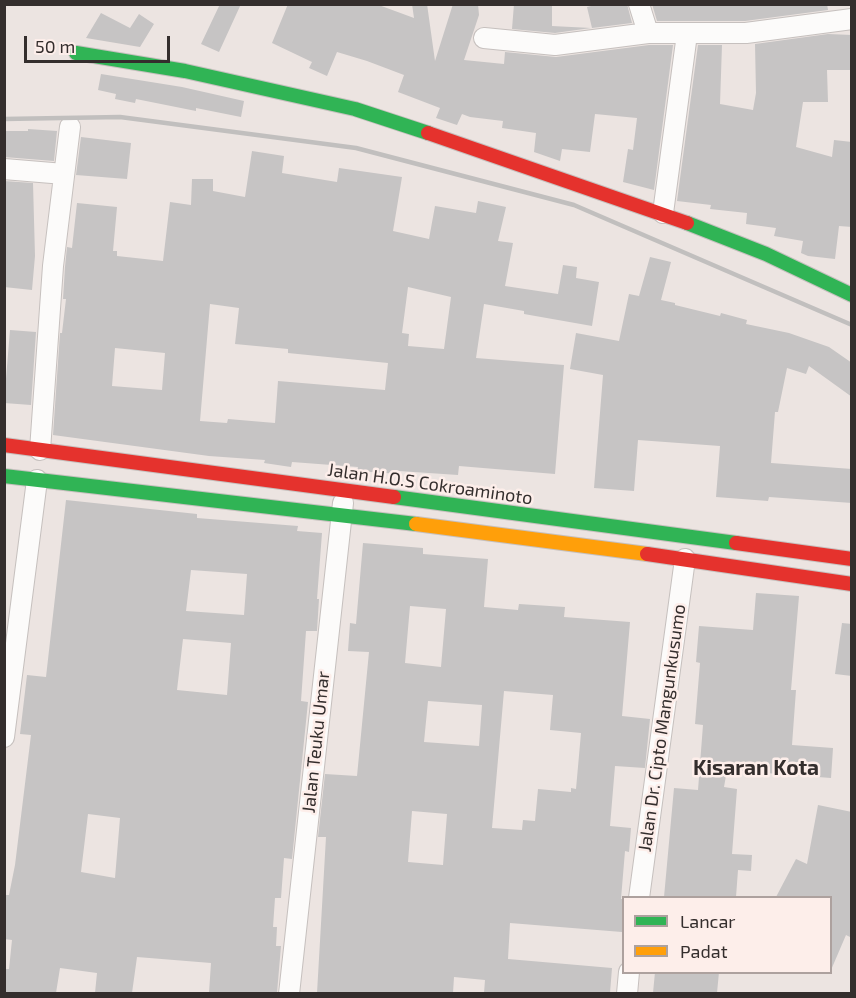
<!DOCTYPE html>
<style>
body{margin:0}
#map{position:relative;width:856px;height:998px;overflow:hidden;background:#ece4e1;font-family:"Exo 2",sans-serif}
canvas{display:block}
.frame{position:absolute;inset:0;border:6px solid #342e2d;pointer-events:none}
.legend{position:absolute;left:622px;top:896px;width:210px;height:78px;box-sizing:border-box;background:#fdeeea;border:2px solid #ada19e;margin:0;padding:8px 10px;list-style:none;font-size:18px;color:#342e2d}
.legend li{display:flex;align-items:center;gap:12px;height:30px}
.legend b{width:30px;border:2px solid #ada19e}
.scale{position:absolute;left:24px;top:36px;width:146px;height:27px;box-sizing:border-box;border:3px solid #342e2d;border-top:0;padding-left:8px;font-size:18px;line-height:21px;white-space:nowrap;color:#342e2d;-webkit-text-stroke:4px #fdeeea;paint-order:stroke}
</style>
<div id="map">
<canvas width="856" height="998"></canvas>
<div class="frame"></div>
<ul class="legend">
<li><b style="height:8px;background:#30b455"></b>Lancar</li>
<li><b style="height:8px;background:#ff9f0a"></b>Padat</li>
</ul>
<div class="scale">50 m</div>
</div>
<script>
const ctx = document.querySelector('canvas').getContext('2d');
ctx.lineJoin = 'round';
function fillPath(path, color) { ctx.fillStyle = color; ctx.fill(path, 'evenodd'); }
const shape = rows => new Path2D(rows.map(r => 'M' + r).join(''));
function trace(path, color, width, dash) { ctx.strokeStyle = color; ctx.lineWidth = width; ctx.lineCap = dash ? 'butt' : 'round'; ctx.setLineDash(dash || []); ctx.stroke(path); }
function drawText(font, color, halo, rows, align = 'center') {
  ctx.font = font + ' "Exo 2",sans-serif'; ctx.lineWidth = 5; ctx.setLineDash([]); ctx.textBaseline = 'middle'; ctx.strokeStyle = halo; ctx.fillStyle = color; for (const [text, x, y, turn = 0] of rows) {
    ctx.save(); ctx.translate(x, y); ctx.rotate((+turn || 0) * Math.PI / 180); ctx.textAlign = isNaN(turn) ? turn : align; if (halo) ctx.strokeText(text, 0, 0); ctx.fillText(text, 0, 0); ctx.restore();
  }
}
const building = shape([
 [220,4,241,4,219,52,201,44],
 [288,4,376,4,414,18,412,4,427,4,435,61,453,4,478,4,479,15,464,60,504,64,505,52,556,57,649,45,673,45,654,190,623,182,628,149,633,150,637,118,595,114,590,152,562,149,560,161,534,152,536,133,502,128,503,121,470,117,462,114,457,125,436,118,440,108,398,92,404,75,367,61,337,52,327,76,309,68,312,62,272,43],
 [514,4,535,6,535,4,552,4,552,26,591,28,555,33,512,29],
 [599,4,627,4,632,23,592,28,587,7],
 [652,4,827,4,828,10,745,21,657,21],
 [101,13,130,28,139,14,154,24,140,47,86,38],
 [828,34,852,35,852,70,827,70,828,102,803,102,796,147,832,157,834,140,852,142,852,227,839,226,835,259,808,256,801,253,803,241,774,236,776,228,746,224,747,213,710,209,711,205,677,201,698,45,722,45,720,104,753,110,756,93,755,44],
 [101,74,182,87,244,101,241,117,196,108,196,111,136,99,135,103,115,99,116,94,98,90],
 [28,129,57,131,54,161,4,157,4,131,28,131],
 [81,137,131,143,127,179,76,175],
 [252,151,284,156,282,173,337,182,339,168,402,177,393,231,429,239,435,206,476,213,478,201,506,207,498,241,513,243,505,286,558,294,563,265,577,267,576,278,599,282,592,326,524,314,524,311,484,304,476,358,564,365,555,474,459,466,458,475,399,471,399,474,357,471,358,467,292,462,291,467,264,463,265,460,209,456,53,435,60,333,62,333,66,299,63,299,65,267,67,247,72,248,77,203,117,207,113,251,117,251,117,256,163,261,170,202,191,205,192,179,213,179,213,191,245,197],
 [408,287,451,297,444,349,408,346,409,334,402,333],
 [210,304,239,308,235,344,288,349,288,353,388,363,385,390,278,381,275,423,228,419,227,423,200,421],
 [115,348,165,353,162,390,112,386],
 [4,181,33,183,35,256,32,290,4,287],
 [650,257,671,262,661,300,675,303,675,305,720,316,721,313,747,320,746,324,789,333,829,347,852,363,852,397,809,366,806,374,787,368,778,412,775,412,771,463,852,469,852,503,769,497,768,501,716,497,720,446,638,440,634,491,594,488,603,375,570,369,576,333,619,341,629,294,639,296],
 [10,330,36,332,31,405,4,403],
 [66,500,197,514,197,518,298,526,297,531,322,533,317,599,319,599,317,631,306,631,301,701,308,702,292,859,284,858,281,898,275,898,273,927,277,927,276,946,281,946,277,993,209,993,211,963,137,957,132,993,95,993,97,973,60,968,56,993,4,993,4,969,9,969,12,940,4,939,4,895,9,895,15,865,31,735,20,734,27,675,46,677],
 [191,570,247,574,244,615,186,611],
 [183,639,231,643,227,695,177,690],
 [88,814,120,818,115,878,81,872],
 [363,543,423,548,423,554,488,559,484,607,518,610,519,604,565,607,564,617,630,622,622,716,650,719,645,768,615,766,610,826,631,828,629,852,625,851,621,899,624,899,622,932,510,923,508,959,612,968,610,993,484,993,485,980,454,977,453,993,317,993,326,837,318,837,325,774,357,776,369,652,348,651,350,623,356,624],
 [410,606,446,609,441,667,405,663],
 [504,691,553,695,550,730,581,733,576,789,571,788,571,792,538,789,535,821,523,820,522,830,492,828],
 [428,701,482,705,479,746,424,742],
 [412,811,447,814,443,865,408,862],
 [756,593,799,596,791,690,796,690,792,745,833,748,831,778,727,770,724,787,737,789,732,854,752,855,751,871,738,870,736,897,664,897,674,788,698,790,703,725,695,724,700,663,696,662,699,626,753,630],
 [842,623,852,624,852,676,835,674],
 [818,805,852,812,852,938,846,935,831,970,831,897,776,897,796,859,807,864],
 [655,972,719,972,717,993,653,993]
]);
const street = shape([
 [639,4,648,33],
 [484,38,555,45,648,33,746,33,852,19],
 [4,169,64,174],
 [663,213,687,34],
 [40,450,53,266,70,127],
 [4,737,37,480],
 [639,898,685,559],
 [289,994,343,503],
 [627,994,629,972]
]);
const fast = shape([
 [76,53,185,71,355,109,428,133],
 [687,223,766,254,852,295],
 [4,476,416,524],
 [394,497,736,543]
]);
const slow = shape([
 [416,524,647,554]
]);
const jam = shape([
 [428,133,687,223],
 [4,445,394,497],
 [736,543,852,559],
 [647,554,852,584]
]);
const rail = shape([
 [4,119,120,117,356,148,574,205,852,325]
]);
const streetNames = [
 ["Jalan H.O.S Cokroaminoto",430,484,8],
 ["Jalan Dr. Cipto Mangunkusumo",662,728,-82],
 ["Jalan Teuku Umar",316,742,-84]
];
const quarterNames = [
 ["Kisaran Kota",756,768]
];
fillPath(building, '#c6c4c4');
trace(street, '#c6c0be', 22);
trace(fast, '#c6c0be', 16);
trace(slow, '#c6c0be', 16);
trace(jam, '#c6c0be', 16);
trace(street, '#fcfbfa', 20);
trace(fast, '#30b455', 14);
trace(slow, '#ff9f0a', 14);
trace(jam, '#e5322d', 14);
trace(rail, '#c1bfbe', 4.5);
drawText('18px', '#342e2d', '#fdeeea', streetNames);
drawText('bold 21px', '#342e2d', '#fdeeea', quarterNames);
</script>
